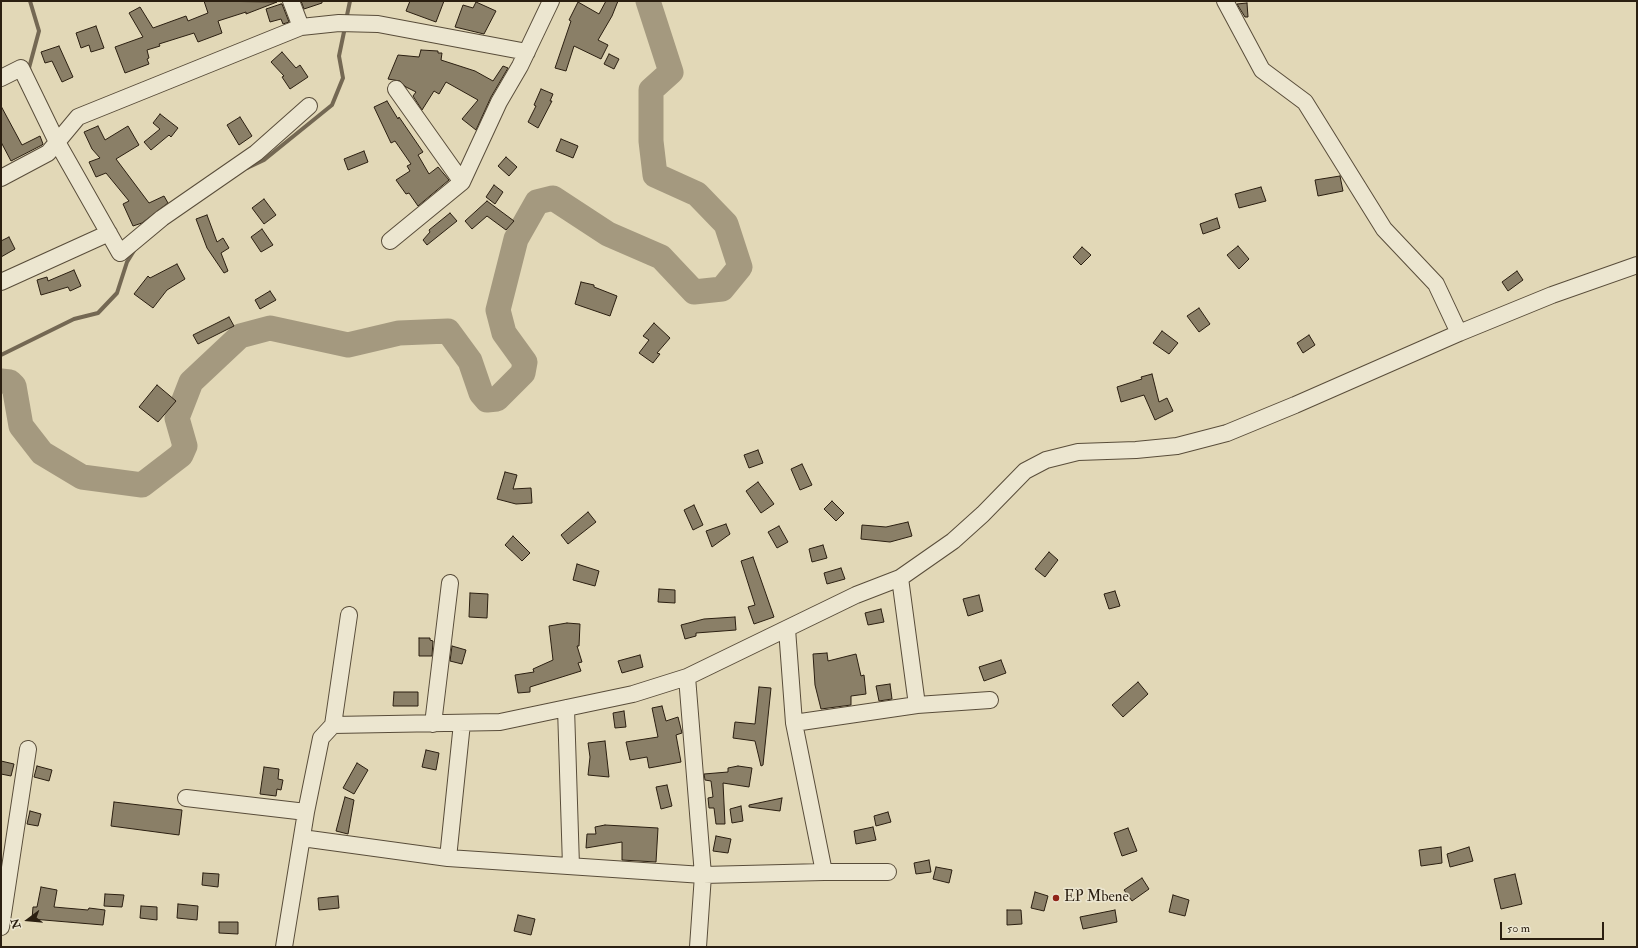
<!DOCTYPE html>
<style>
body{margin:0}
#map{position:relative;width:1638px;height:948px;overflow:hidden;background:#e2d8b7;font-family:"IM FELL Double Pica",serif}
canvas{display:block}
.frame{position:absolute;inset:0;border:2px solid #2b1f11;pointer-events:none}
.north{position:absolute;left:8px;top:900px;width:40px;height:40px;-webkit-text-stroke:3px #ece6d0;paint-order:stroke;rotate:254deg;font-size:11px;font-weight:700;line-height:16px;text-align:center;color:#2b1f11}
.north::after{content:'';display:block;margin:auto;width:14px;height:18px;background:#2b1f11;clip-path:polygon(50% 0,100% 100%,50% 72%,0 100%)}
.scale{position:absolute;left:1500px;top:922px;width:104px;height:18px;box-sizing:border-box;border:2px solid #2b1f11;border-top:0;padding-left:5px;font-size:12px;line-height:14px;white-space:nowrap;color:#2b1f11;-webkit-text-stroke:3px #ece6d0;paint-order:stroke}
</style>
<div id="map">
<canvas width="1638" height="948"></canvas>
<div class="frame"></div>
<div class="north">N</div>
<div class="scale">50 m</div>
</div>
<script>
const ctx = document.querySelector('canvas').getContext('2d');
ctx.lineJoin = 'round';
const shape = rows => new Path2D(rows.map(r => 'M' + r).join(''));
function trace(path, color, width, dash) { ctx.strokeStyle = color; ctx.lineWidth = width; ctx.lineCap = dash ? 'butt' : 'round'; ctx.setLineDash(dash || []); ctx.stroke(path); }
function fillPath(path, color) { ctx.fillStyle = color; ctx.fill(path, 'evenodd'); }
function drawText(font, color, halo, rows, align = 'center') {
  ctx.font = font + ' "IM FELL Double Pica",serif'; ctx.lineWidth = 3; ctx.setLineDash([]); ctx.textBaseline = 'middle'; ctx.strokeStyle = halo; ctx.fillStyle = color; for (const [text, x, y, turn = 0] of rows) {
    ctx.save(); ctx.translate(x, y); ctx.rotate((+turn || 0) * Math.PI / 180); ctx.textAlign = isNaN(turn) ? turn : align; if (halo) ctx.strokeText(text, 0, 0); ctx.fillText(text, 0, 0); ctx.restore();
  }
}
const stream = shape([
 [30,1,39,31,29,68,30,72],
 [346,20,350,1],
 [247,168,264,160,332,105,343,78,339,56,345,27],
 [1,355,74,319,98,313,117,293,127,262,135,249]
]);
const river = shape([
 [1,381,10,382,14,386,21,426,42,453,82,477,142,485,181,455,185,446,177,418,191,382,240,336,270,328,348,345,399,333,448,331,470,361,481,393,487,400,497,399,523,373,525,362,504,333,498,310,516,239,537,202,553,198,608,234,661,257,694,292,722,289,740,267,726,224,697,194,655,175,651,141,651,90,671,72,648,1]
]);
const building = shape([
 [204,1,277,2,246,14,246,12,218,21,222,33,198,42,194,33,159,44,160,46,147,50,149,58,147,59,149,64,125,73,115,47,143,37,129,13,140,7,153,28,186,16,188,21,208,13,204,1],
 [301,1,322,1,322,3,304,9,301,1],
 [410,1,444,1,436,22,406,11,410,1],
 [606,1,618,1,612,16,598,40,608,45,601,59,574,46,566,71,555,68,571,21,569,20,578,2,599,14,606,1],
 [476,2,496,11,484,34,455,27,463,5,473,8,476,2],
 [1247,3,1248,17,1245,17,1237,4,1247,3],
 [281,4,282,4,289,22,283,24,281,19,270,22,266,9,281,4],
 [96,26,104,48,91,52,89,45,81,48,76,33,96,26],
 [59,46,73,77,62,82,52,61,45,63,41,52,59,46],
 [421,50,438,51,438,53,442,53,441,60,475,71,493,81,503,66,508,68,491,97,476,130,462,119,478,100,446,82,439,94,434,91,422,110,413,96,416,92,406,87,400,81,388,79,398,55,419,57,421,50],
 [282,52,296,68,300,65,308,77,290,89,282,77,284,76,271,62,282,52],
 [609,54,619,59,614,69,604,64,609,54],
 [541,89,553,94,550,101,552,101,538,128,528,122,536,106,534,105,541,89],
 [387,101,398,119,399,117,423,152,418,155,429,174,438,167,449,180,418,206,409,193,406,194,396,180,410,171,407,166,411,164,395,141,391,143,374,107,387,101],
 [1,106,22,145,40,136,43,144,42,145,11,161,1,142,1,106],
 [160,114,178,128,171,137,169,135,151,150,144,142,160,129,153,123,160,114],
 [240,117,252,136,239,145,227,125,240,117],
 [98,126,105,140,128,126,139,145,116,159,149,203,164,196,168,203,142,223,133,226,123,204,129,201,106,173,96,177,89,162,100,158,92,149,84,132,98,126],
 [561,139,578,146,573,158,556,151,561,139],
 [364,151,368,162,348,170,344,159,364,151],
 [506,157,517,167,509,176,498,166,506,157],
 [1340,176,1343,191,1318,196,1315,180,1340,176],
 [494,185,503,192,495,204,486,197,494,185],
 [1261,187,1266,201,1239,208,1235,194,1261,187],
 [264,199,276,215,264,224,252,208,264,199],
 [487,201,514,221,506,230,487,216,472,229,465,221,487,201],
 [450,213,457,221,427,245,423,240,430,232,429,230,450,213],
 [207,215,217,242,223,238,229,248,221,253,228,271,224,273,207,248,196,219,207,215],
 [1217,218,1220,228,1203,234,1200,224,1217,218],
 [262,229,273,245,261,252,251,237,262,229],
 [9,237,15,249,1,257,1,241,9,237],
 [1238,246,1249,259,1239,269,1227,255,1238,246],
 [1082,247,1091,255,1081,265,1073,257,1082,247],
 [177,264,185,279,167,290,153,308,134,294,148,276,150,278,177,264],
 [74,270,81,286,70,291,68,287,41,295,37,280,47,277,48,281,74,270],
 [1517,271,1523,280,1508,291,1502,282,1517,271],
 [581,282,594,285,594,287,617,296,610,316,575,304,581,282],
 [270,291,276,300,260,309,255,300,270,291],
 [1199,308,1210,324,1199,332,1187,316,1199,308],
 [229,317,234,326,198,344,193,335,229,317],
 [654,323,670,338,657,353,660,354,653,363,639,353,649,340,643,336,654,323],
 [1162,331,1178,343,1169,354,1153,343,1162,331],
 [1309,335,1315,345,1303,353,1297,343,1309,335],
 [1152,374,1159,402,1167,398,1173,411,1155,420,1144,395,1121,402,1117,387,1142,379,1141,377,1152,374],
 [157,385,176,401,158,422,139,407,157,385],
 [758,450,763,463,749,468,744,455,758,450],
 [802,464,812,485,800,490,791,469,802,464],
 [505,472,517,475,513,489,531,488,532,503,516,504,497,499,505,472],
 [758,482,774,504,761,513,746,491,758,482],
 [832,501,844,513,836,521,824,509,832,501],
 [694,505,703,525,693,530,684,510,694,505],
 [588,512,596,522,568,544,561,535,588,512],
 [908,522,912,536,890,542,861,539,862,525,886,527,908,522],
 [726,524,730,534,712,547,706,531,726,524],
 [779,526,788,542,777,548,768,532,779,526],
 [513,536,530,553,522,561,505,545,513,536],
 [823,545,827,558,812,562,809,549,823,545],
 [1049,552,1058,560,1045,577,1035,569,1049,552],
 [753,557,774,617,754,624,748,607,755,605,741,561,753,557],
 [577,564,599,571,595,586,573,580,577,564],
 [841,568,845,579,827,584,824,573,841,568],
 [659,589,675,590,675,603,658,602,659,589],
 [1115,591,1120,606,1109,609,1104,594,1115,591],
 [470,593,488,594,487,618,469,617,470,593],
 [979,595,983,611,968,616,963,599,979,595],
 [881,609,884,622,868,625,865,613,881,609],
 [735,617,736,630,696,633,696,636,685,639,681,625,704,619,735,617],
 [567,623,580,624,579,646,577,646,582,662,578,663,581,671,530,687,530,692,518,693,515,675,534,672,533,669,553,660,549,626,567,623],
 [419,638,430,638,430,640,433,641,432,656,419,656,419,638],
 [452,646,466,650,462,664,450,661,452,646],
 [827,653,828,661,856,654,861,676,864,675,866,694,851,696,851,705,821,709,815,685,813,654,827,653],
 [640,655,643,667,622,673,618,661,640,655],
 [1001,660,1006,673,984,681,979,667,1001,660],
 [1138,682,1148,694,1123,717,1112,705,1138,682],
 [890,684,892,699,879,701,876,686,890,684],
 [759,687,771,688,763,765,761,766,755,741,733,738,735,722,755,724,759,687],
 [394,692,418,692,418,706,393,706,394,692],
 [662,706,666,721,678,717,682,733,676,735,681,762,649,768,647,757,630,760,626,742,658,737,652,708,662,706],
 [624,711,626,727,615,728,613,713,624,711],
 [605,741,609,777,588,775,590,757,588,743,605,741],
 [426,750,439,753,436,770,422,767,426,750],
 [1,761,14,764,11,776,1,774,1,761],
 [357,763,368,770,354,794,343,788,357,763],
 [37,766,52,770,49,781,34,777,37,766],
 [738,766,752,768,749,787,723,783,725,824,716,824,714,808,709,808,708,798,713,797,711,781,705,780,704,774,728,772,728,768,738,766],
 [264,767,279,769,278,779,283,780,281,790,277,789,276,796,260,794,264,767],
 [667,785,672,806,661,809,656,787,667,785],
 [345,797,354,800,348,834,336,831,345,797],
 [782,798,780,811,749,807,749,805,782,798],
 [114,802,182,810,179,835,111,826,114,802],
 [741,806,743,821,732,823,730,809,741,806],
 [30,811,41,814,38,826,27,824,30,811],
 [888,812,891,822,876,826,874,816,888,812],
 [605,825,658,828,656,862,622,860,622,842,586,848,587,834,596,834,595,827,605,825],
 [873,827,876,840,856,844,854,831,873,827],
 [1128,828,1137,851,1122,856,1114,833,1128,828],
 [716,836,731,839,728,853,713,851,716,836],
 [1441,847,1442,863,1421,866,1419,850,1441,847],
 [1469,847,1473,861,1450,867,1447,854,1469,847],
 [929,860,931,872,916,874,914,863,929,860],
 [936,867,952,870,949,883,933,879,936,867],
 [203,873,219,874,218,887,202,885,203,873],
 [1515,874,1522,904,1501,909,1494,879,1515,874],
 [1142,878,1149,889,1132,901,1124,890,1142,878],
 [41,887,57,890,54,907,88,910,89,908,105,910,103,925,32,919,33,907,37,907,41,887],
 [1035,892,1048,896,1044,911,1031,908,1035,892],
 [105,894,124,895,122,907,104,906,105,894],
 [1173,895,1189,900,1185,916,1169,912,1173,895],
 [338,896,339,908,319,910,318,898,338,896],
 [178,904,198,906,197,920,177,918,178,904],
 [141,906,157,907,157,920,140,918,141,906],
 [1007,910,1021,910,1022,924,1007,925,1007,910],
 [1115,910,1117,922,1083,929,1080,917,1115,910],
 [518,915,535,919,531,935,514,931,518,915],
 [219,922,238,922,238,934,219,933,219,922]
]);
const minor = shape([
 [291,1,301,27],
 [1225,1,1262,70,1305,102,1384,229,1436,284,1459,333],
 [1,78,21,68,57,142,120,253,162,218,256,153,309,106],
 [396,89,462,182],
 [1,178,48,153,78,117,301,27,339,23,378,24,527,52],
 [390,241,462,182,499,102,520,66,551,1],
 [1,282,109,233],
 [900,578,917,705],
 [787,629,794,723,824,872],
 [566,708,571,866],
 [794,723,917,705,990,700],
 [433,724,450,583],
 [333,725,349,615],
 [186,798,306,812],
 [302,838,448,858,703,875,824,872,888,872],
 [448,858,462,723],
 [1,927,28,749],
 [284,947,306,812,321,738,333,725,500,722,633,694,687,677],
 [698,947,703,875,687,677,856,595,900,578,953,541,983,514,1025,471,1046,460,1078,452,1136,450,1177,446,1227,433,1295,405,1459,333,1552,295,1637,265]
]);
const markers = [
 [1056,898,4,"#8f2418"]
];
const poiNames = [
 ["EP Mbene",1064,898]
];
trace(stream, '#746853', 4);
trace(river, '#a4997f', 25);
fillPath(building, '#8a7f67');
trace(building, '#2b1f11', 1);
trace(minor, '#594d3a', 18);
trace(minor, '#ece6d0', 16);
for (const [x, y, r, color] of markers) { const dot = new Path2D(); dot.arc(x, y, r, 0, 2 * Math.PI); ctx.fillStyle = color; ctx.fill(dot); trace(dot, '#ece6d0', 1.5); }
drawText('15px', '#2b1f11', '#ece6d0', poiNames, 'left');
</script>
